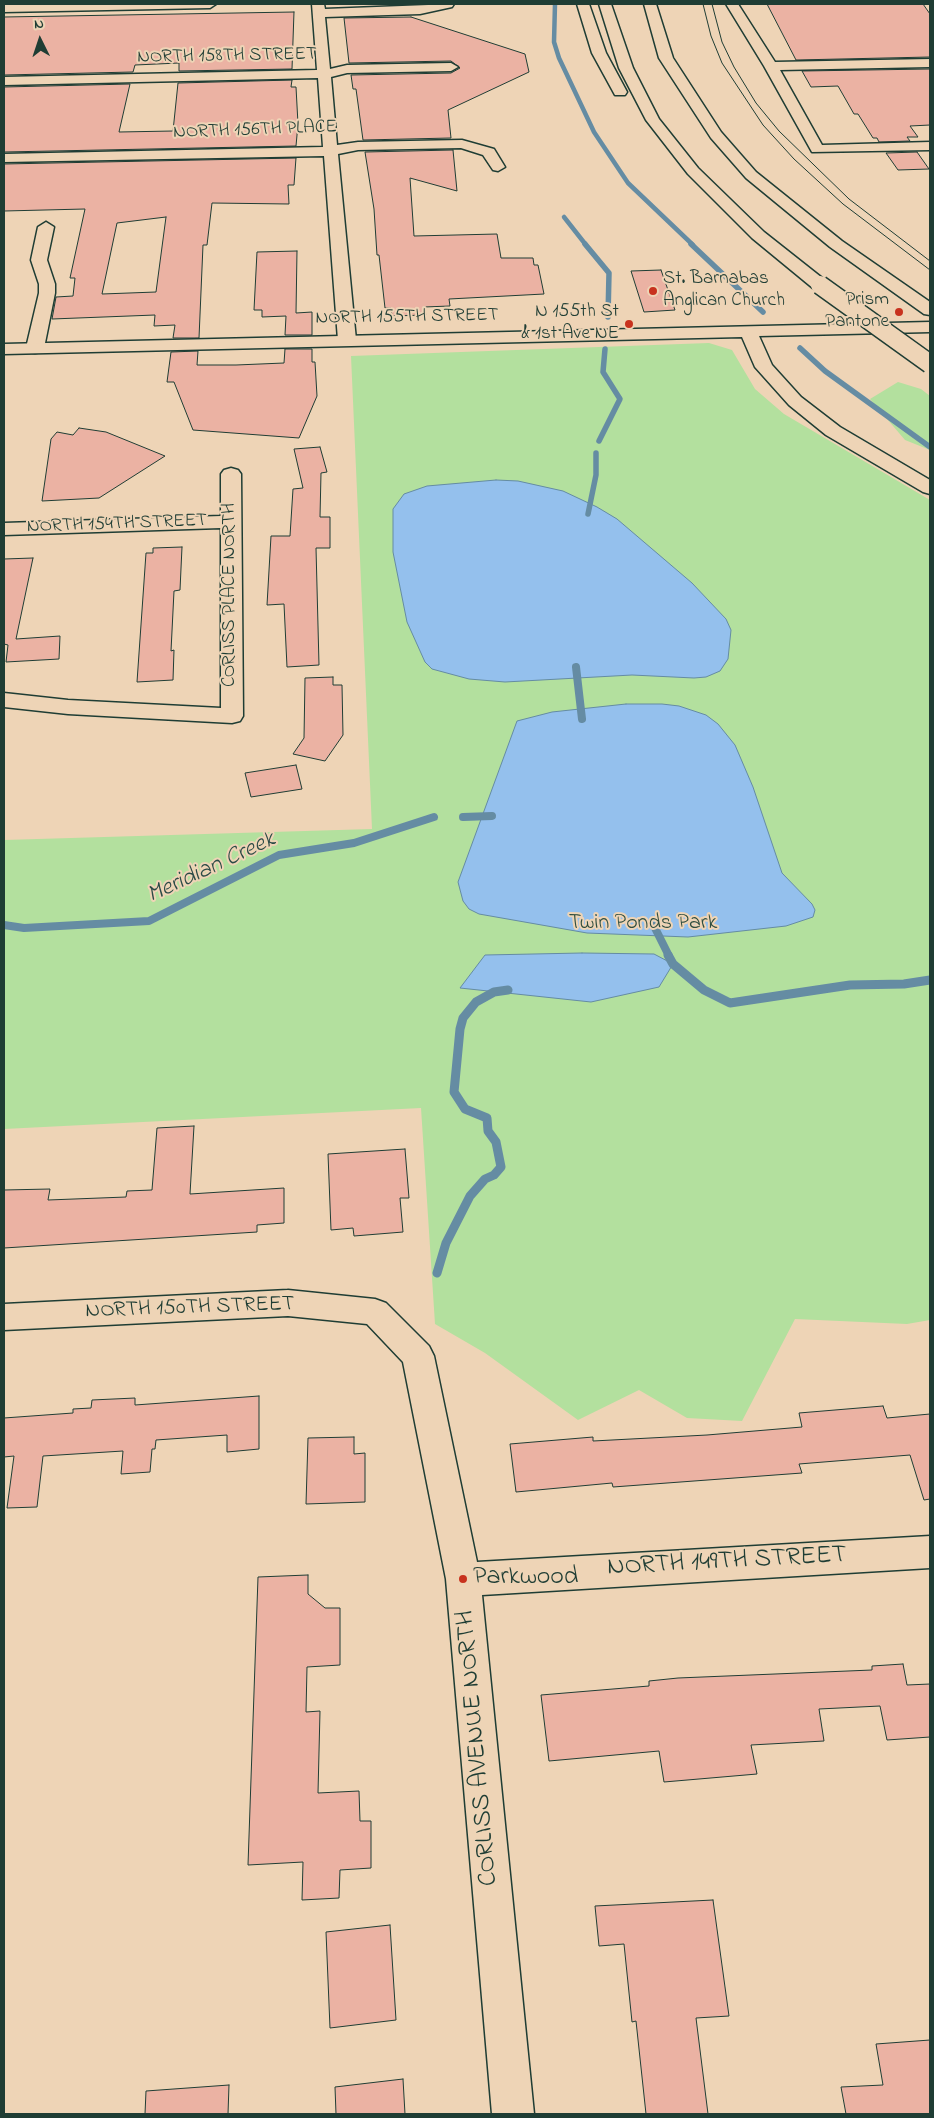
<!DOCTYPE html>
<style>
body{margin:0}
#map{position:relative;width:934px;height:2118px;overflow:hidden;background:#eed4b6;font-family:"Indie Flower",sans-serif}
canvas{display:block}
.frame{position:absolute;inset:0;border:5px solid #1f3d34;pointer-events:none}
.north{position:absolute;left:15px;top:15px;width:50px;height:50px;-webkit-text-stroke:4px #eed4b6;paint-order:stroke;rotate:356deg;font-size:14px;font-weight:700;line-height:20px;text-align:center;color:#1f3d34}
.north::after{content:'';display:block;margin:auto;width:18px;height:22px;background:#1f3d34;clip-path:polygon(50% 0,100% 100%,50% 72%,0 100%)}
</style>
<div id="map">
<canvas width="934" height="2118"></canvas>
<div class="frame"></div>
<div class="north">N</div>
</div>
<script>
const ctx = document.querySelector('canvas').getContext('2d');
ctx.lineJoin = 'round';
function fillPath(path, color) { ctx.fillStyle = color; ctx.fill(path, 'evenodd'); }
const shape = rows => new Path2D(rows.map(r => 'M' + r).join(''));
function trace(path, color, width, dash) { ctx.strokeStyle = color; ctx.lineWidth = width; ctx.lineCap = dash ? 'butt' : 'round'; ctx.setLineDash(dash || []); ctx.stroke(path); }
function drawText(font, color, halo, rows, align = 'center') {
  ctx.font = font + ' "Indie Flower",sans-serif'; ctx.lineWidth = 4; ctx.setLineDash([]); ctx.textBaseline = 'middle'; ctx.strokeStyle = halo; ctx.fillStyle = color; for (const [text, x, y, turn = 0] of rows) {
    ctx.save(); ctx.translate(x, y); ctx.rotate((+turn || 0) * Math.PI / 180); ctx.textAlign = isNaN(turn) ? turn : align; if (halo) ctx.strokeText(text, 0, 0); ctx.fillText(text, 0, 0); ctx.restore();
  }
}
const green = shape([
 [709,343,732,350,755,389,784,414,930,500,930,1320,907,1324,795,1319,742,1421,687,1418,639,1390,578,1420,485,1353,435,1324,421,1108,4,1129,4,840,372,829,351,356],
 [898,382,921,389,930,396,930,450,905,440,870,399]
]);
const water = shape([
 [496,480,518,481,563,491,597,507,617,519,692,583,726,619,731,630,728,659,720,671,706,677,694,678,632,675,505,682,469,679,432,669,425,662,407,622,393,552,393,509,404,494,427,486,496,480],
 [626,704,662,704,679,706,706,715,718,724,735,745,753,787,782,873,812,904,815,910,813,917,786,926,688,937,587,933,479,914,469,909,463,901,458,882,517,721,552,712,626,704],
 [582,953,654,954,673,964,659,987,591,1002,460,988,485,955,582,953]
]);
const streamFar3 = shape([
 [555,4,554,42,559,58,594,132,628,183,693,245],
 [564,217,586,245]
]);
const streamFar2 = shape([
 [585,244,609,273,608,317],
 [691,244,763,312],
 [800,348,825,371,930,447],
 [599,441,620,399,603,372,605,349],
 [588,514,596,475,596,453]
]);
const streamFar1 = shape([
 [576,667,582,719],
 [463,817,492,816],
 [4,925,24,928,149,921,279,855,354,843,434,817],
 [654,926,669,956]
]);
const stream = shape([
 [668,955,673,964,704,990,730,1003,850,985,904,984,930,980],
 [437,1273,446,1243,470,1196,485,1179,494,1175,501,1167,496,1142,488,1131,487,1118,465,1109,454,1092,460,1029,463,1018,476,1002,494,992,508,990]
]);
const building = shape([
 [767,4,923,4,930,14,930,57,796,60,767,4],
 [294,12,292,69,179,71,179,63,135,65,133,72,4,75,4,17,294,12],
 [411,17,525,54,529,72,448,110,451,138,363,140,356,89,353,89,351,75,451,73,460,68,451,61,349,63,344,18,411,17],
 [930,69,930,125,910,126,918,137,907,137,910,141,879,142,877,138,873,138,858,114,854,114,838,86,811,87,802,71,930,69],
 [292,80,291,87,296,87,298,124,296,146,4,152,4,87,130,84,119,132,173,131,178,83,292,80],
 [453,150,457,191,410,178,414,236,497,234,501,258,533,258,534,265,538,265,544,294,449,299,450,306,424,307,426,315,392,316,391,308,385,308,379,255,377,255,374,209,365,152,453,150],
 [917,152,929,169,898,170,886,153,917,152],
 [296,158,294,185,288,185,289,204,212,203,207,245,203,245,199,338,173,338,175,325,154,326,155,315,52,319,56,297,73,296,75,278,70,278,85,209,4,211,4,164,296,158],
 [166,217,156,292,102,294,117,223,166,217],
 [297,251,296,313,312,312,312,335,285,335,286,316,262,317,262,310,254,310,257,252,297,251],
 [661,270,675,310,644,312,631,271,661,270],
 [285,349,312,349,312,362,315,362,317,396,299,438,193,430,174,382,167,382,171,352,198,351,197,365,236,365,284,363,285,349],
 [79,428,106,432,165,456,99,498,42,501,51,439,57,432,73,435,79,428],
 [320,447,327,472,321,473,320,517,330,517,330,548,316,548,319,665,287,667,284,604,267,605,271,536,290,536,293,489,303,488,294,449,320,447],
 [182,547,180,590,174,591,171,651,174,650,173,680,137,682,146,553,153,553,153,548,182,547],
 [33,558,16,639,60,636,59,659,6,662,8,645,4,644,4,559,33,558],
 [333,677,333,685,342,685,343,735,325,761,293,754,304,738,305,678,333,677],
 [296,765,302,789,251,797,245,773,296,765],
 [194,1126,190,1194,284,1188,284,1223,257,1225,257,1232,4,1248,4,1190,50,1189,48,1200,126,1197,127,1191,152,1190,157,1128,194,1126],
 [405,1149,409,1198,400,1198,403,1232,354,1236,353,1228,331,1230,328,1154,405,1149],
 [259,1396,259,1449,227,1452,227,1435,156,1440,155,1449,152,1449,150,1472,121,1474,123,1451,43,1456,37,1507,7,1508,14,1456,4,1457,4,1418,73,1413,73,1409,91,1408,92,1400,135,1398,135,1405,259,1396],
 [883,1406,887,1418,930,1414,930,1499,924,1500,910,1455,799,1464,802,1473,613,1487,612,1483,516,1492,510,1444,593,1437,593,1441,707,1435,802,1427,799,1413,883,1406],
 [354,1437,354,1454,365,1453,365,1502,306,1504,308,1438,354,1437],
 [308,1575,308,1594,325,1608,340,1608,340,1665,307,1667,306,1712,320,1711,318,1793,359,1791,360,1821,371,1821,371,1868,340,1870,339,1898,302,1900,303,1862,248,1865,258,1577,308,1575],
 [903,1664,907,1685,930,1684,930,1737,887,1740,880,1706,819,1709,824,1741,751,1745,757,1774,664,1782,659,1751,549,1761,541,1695,649,1686,649,1681,678,1678,872,1670,872,1666,903,1664],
 [713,1900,729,2016,696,2018,708,2114,646,2114,636,2021,632,2022,624,1944,599,1946,595,1906,713,1900],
 [390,1925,396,2020,330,2028,326,1932,390,1925],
 [930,2040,930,2114,846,2114,841,2087,883,2085,876,2044,930,2040],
 [403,2079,405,2114,336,2114,335,2087,403,2079],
 [229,2085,228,2114,145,2114,146,2091,229,2085]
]);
const street = shape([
 [4,4,216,4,210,8,4,12,4,4],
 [312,4,324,4,325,9,454,4,452,7,420,14,325,17,330,69,347,65,451,63,458,67,451,71,347,73,331,77,337,145,358,142,462,140,494,149,505,167,498,171,493,170,483,155,461,148,358,150,338,154,356,340,353,344,341,344,338,340,324,156,4,162,4,154,323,147,318,78,4,85,4,77,317,70,312,4],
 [726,4,738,4,775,62,930,59,930,67,780,70,822,145,930,142,930,150,812,152,764,66,726,4],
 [46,222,54,227,47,260,55,284,55,293,44,348,41,352,35,353,29,352,26,348,39,293,39,284,31,260,38,227,46,222],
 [231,468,238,470,241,474,243,716,240,721,232,723,68,714,4,707,4,693,68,700,221,708,221,528,4,535,4,523,221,516,221,474,224,470,231,468],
 [288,1290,375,1299,386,1303,429,1346,434,1356,477,1562,930,1536,930,1568,482,1595,534,2114,492,2114,446,1579,403,1362,367,1324,288,1316,4,1330,4,1304,288,1290]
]);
const secondary = shape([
 [930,322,930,332,759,336,772,365,801,397,840,427,930,480,930,494,923,492,826,435,789,405,755,367,742,337,4,354,4,344,930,322]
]);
const highway = shape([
 [577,4,589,4,606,53,627,92,625,95,615,95,592,53,577,4],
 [599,4,611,4,633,68,659,119,698,168,764,232,826,281,828,285,826,289,814,289,752,238,688,174,646,120,619,68,599,4],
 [644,4,656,4,673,58,721,132,756,172,842,241,930,302,930,315,924,314,830,247,746,178,711,138,659,58,644,4]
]);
const tram = shape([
 [703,4,711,36,722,63,763,125,794,159,843,204,930,270],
 [712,4,722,42,734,67,756,103,779,131,849,199,930,261]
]);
const highwayBridge = shape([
 [820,285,930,364]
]);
const markers = [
 [653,291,5,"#c8321e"],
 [899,312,5,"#c8321e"],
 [629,324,5,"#c8321e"],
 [463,1579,5,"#c8321e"]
];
const farStreetnames = [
 ["NORTH 158TH STREET",227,57,-1],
 ["NORTH 156TH PLACE",255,131,-2],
 ["NORTH 155TH STREET",407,318,-1],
 ["NORTH 154TH STREET",117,525,-2],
 ["CORLISS PLACE NORTH",231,595,-90]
];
const farPoinames = [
 ["St. Barnabas",663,280,"left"],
 ["Anglican Church",663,302,"left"],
 ["Prism",889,301],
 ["Pantone",889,323],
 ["N 155th St",619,313],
 ["& 1st Ave NE",619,335]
];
const parkNames = [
 ["Twin Ponds Park",643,924]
];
const streetNames = [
 ["NORTH 150TH STREET",190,1309,-2]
];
const waterNames = [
 ["Meridian Creek",212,869,-25]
];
const nearStreetnames = [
 ["NORTH 149TH STREET",727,1563,-3],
 ["CORLISS AVENUE NORTH",479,1748,-95]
];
const nearPoinames = [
 ["Parkwood",473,1579]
];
fillPath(green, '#b3e09e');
fillPath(water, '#94c0ed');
trace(water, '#658ca3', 1);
trace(streamFar3, '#658ca3', 4.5);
trace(streamFar2, '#658ca3', 5.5);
trace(streamFar1, '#658ca3', 8);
trace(stream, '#658ca3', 9);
fillPath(building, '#ebb2a3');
trace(building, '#1f3d34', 1);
trace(street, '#1f3d34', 3);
trace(secondary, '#1f3d34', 3);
trace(highway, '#1f3d34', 3);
fillPath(street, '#eed4b6');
fillPath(secondary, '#eed4b6');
fillPath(highway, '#eed4b6');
trace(tram, '#1f3d34', 1);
trace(highwayBridge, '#1f3d34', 21, []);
trace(highwayBridge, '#eed4b6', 18);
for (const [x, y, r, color] of markers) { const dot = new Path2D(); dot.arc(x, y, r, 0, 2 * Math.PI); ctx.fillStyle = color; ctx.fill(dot); trace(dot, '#eed4b6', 2); }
drawText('19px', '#1f3d34', '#eed4b6', farStreetnames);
drawText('19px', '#1f3d34', '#eed4b6', farPoinames, 'right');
drawText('22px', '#2e4d3f', '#eed4b6', parkNames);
drawText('22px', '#1f3d34', '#eed4b6', streetNames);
drawText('italic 24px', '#2b4a46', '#eed4b6', waterNames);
drawText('26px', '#1f3d34', '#eed4b6', nearStreetnames);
drawText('26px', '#1f3d34', '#eed4b6', nearPoinames, 'left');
</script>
